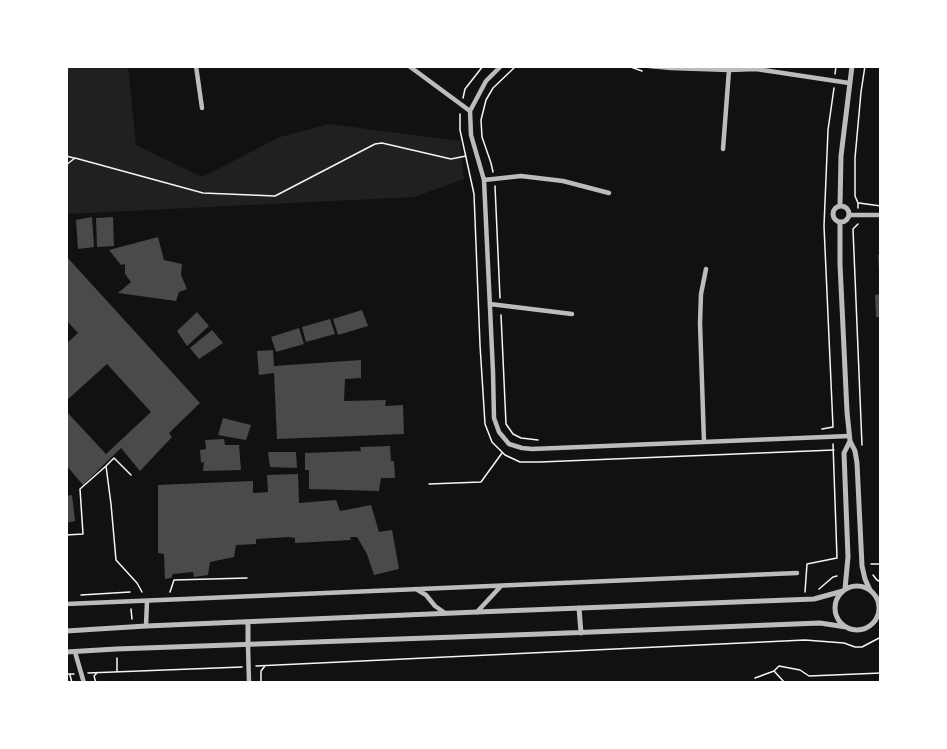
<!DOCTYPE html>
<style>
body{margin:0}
#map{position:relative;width:947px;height:749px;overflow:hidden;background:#111;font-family:"DejaVu Sans",sans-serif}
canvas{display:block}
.frame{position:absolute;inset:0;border:68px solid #fff;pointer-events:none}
</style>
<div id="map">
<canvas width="947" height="749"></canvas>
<div class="frame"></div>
</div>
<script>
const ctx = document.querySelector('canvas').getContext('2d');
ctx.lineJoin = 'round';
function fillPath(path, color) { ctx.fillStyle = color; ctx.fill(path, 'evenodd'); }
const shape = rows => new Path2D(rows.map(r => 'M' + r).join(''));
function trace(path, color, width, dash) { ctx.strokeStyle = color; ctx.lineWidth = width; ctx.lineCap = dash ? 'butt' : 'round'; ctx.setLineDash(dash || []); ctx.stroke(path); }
const green = shape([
 [66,66,128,66,136,145,202,177,280,137,329,124,460,141,464,179,414,197,66,214]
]);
const building = shape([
 [92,217,94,247,78,249,76,220],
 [113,217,114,246,97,247,96,218],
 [158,237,164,260,182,264,181,275,187,289,179,292,176,301,118,293,131,282,125,274,125,264,121,265,109,250],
 [878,255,881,255,881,270,879,270],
 [66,256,200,403,169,433,172,437,140,471,121,448,83,485,66,465,66,411,106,454,151,412,107,364,66,401,66,344,78,333,66,320],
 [881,294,881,317,876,317,875,295],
 [362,310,368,326,338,335,333,319],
 [197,312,209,326,187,346,177,331],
 [330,319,335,334,306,342,302,327],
 [299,328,304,344,276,352,271,337],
 [212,330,223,343,199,359,190,348],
 [273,350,274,366,361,360,361,378,345,379,344,401,386,400,385,406,403,405,404,434,277,439,274,373,259,375,257,351],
 [223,418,251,425,246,440,218,435],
 [224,439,225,445,239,445,241,470,203,471,204,462,201,463,200,450,206,449,205,440],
 [390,446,391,461,394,461,395,478,381,478,379,491,309,489,309,470,305,470,305,453,361,451,360,447],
 [268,452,296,452,297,468,270,467],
 [298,474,299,503,336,500,340,511,371,505,379,532,392,530,399,569,374,575,367,554,357,537,350,537,351,540,295,543,295,538,289,537,256,539,256,544,236,545,234,557,210,562,208,575,194,577,193,572,173,574,171,578,165,579,164,554,158,553,158,485,253,481,253,493,268,492,267,475],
 [72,495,75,521,66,523,66,496]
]);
const path = shape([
 [628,66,642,71],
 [835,74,836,66],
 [463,98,465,89,483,66],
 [460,114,460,130,474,194,480,345,485,424,492,442,505,455,520,462,540,462,834,450],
 [66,156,74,158],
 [66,165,75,158,203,193,275,196,375,144,382,143,451,159,466,156],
 [493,172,491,163,482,137,481,120,486,100,493,88,516,66],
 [495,186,500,298],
 [859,203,881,206],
 [858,208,858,203,855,196,855,158,861,92,865,66],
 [858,224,853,229,862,445],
 [501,315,506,424,513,434,521,438,538,440],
 [833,427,824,226,828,130,834,88],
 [822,429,833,427],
 [106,466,111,504,116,560,137,583,142,592],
 [429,484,481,482,502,453],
 [66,535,83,534,80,489,106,466,114,458,131,475],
 [871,564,881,564],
 [873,575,877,580,881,582],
 [819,589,833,577,837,576],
 [170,592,174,580,247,578],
 [805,592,807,564,837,558,833,444],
 [81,595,130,592],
 [131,609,132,619],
 [117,658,117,671],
 [256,666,805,640,844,643,855,647,862,647,881,637],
 [774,671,785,683],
 [88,673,242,667],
 [66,674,74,674],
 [70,675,72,683],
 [755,678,774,671,779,666,800,670,809,676,881,673],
 [96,683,94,676,97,673],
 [261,683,261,671,265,666]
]);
const minor = shape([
 [196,66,202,108],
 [409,66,470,111],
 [501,66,486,81,470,111,471,135,484,180,493,372,494,418,499,432,509,444,522,448,532,449,849,436],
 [649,66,671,68,729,70,756,69,849,83],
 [723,149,729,70],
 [484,180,521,176,563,181,609,193],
 [849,215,881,215],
 [490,304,572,314],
 [704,442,700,323,701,294,706,269],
 [416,589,426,595,435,606,445,613],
 [66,604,797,573],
 [477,612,501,586],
 [146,626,147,601],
 [248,645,249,683],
 [75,652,84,683]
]);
const tertiary = shape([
 '833 214a8 8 0 1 1 16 0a8 8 0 1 1-16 0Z',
 [840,206,841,156,852,66],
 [840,222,840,264,847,412,850,441,855,451,857,463,862,566,865,579,870,590],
 '835 608a22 22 0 1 1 44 0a22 22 0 1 1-44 0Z',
 [845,589,848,557,844,453,850,441],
 [579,608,581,633],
 [248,622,248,645],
 [66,631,146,626,477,612,814,599,843,591],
 [66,652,116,649,541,634,820,623,846,627]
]);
fillPath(green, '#202020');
fillPath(building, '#4a4a4a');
trace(path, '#f5f5f5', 1.5);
trace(minor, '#bcbcbc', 4.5);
trace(tertiary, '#bcbcbc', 5);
</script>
